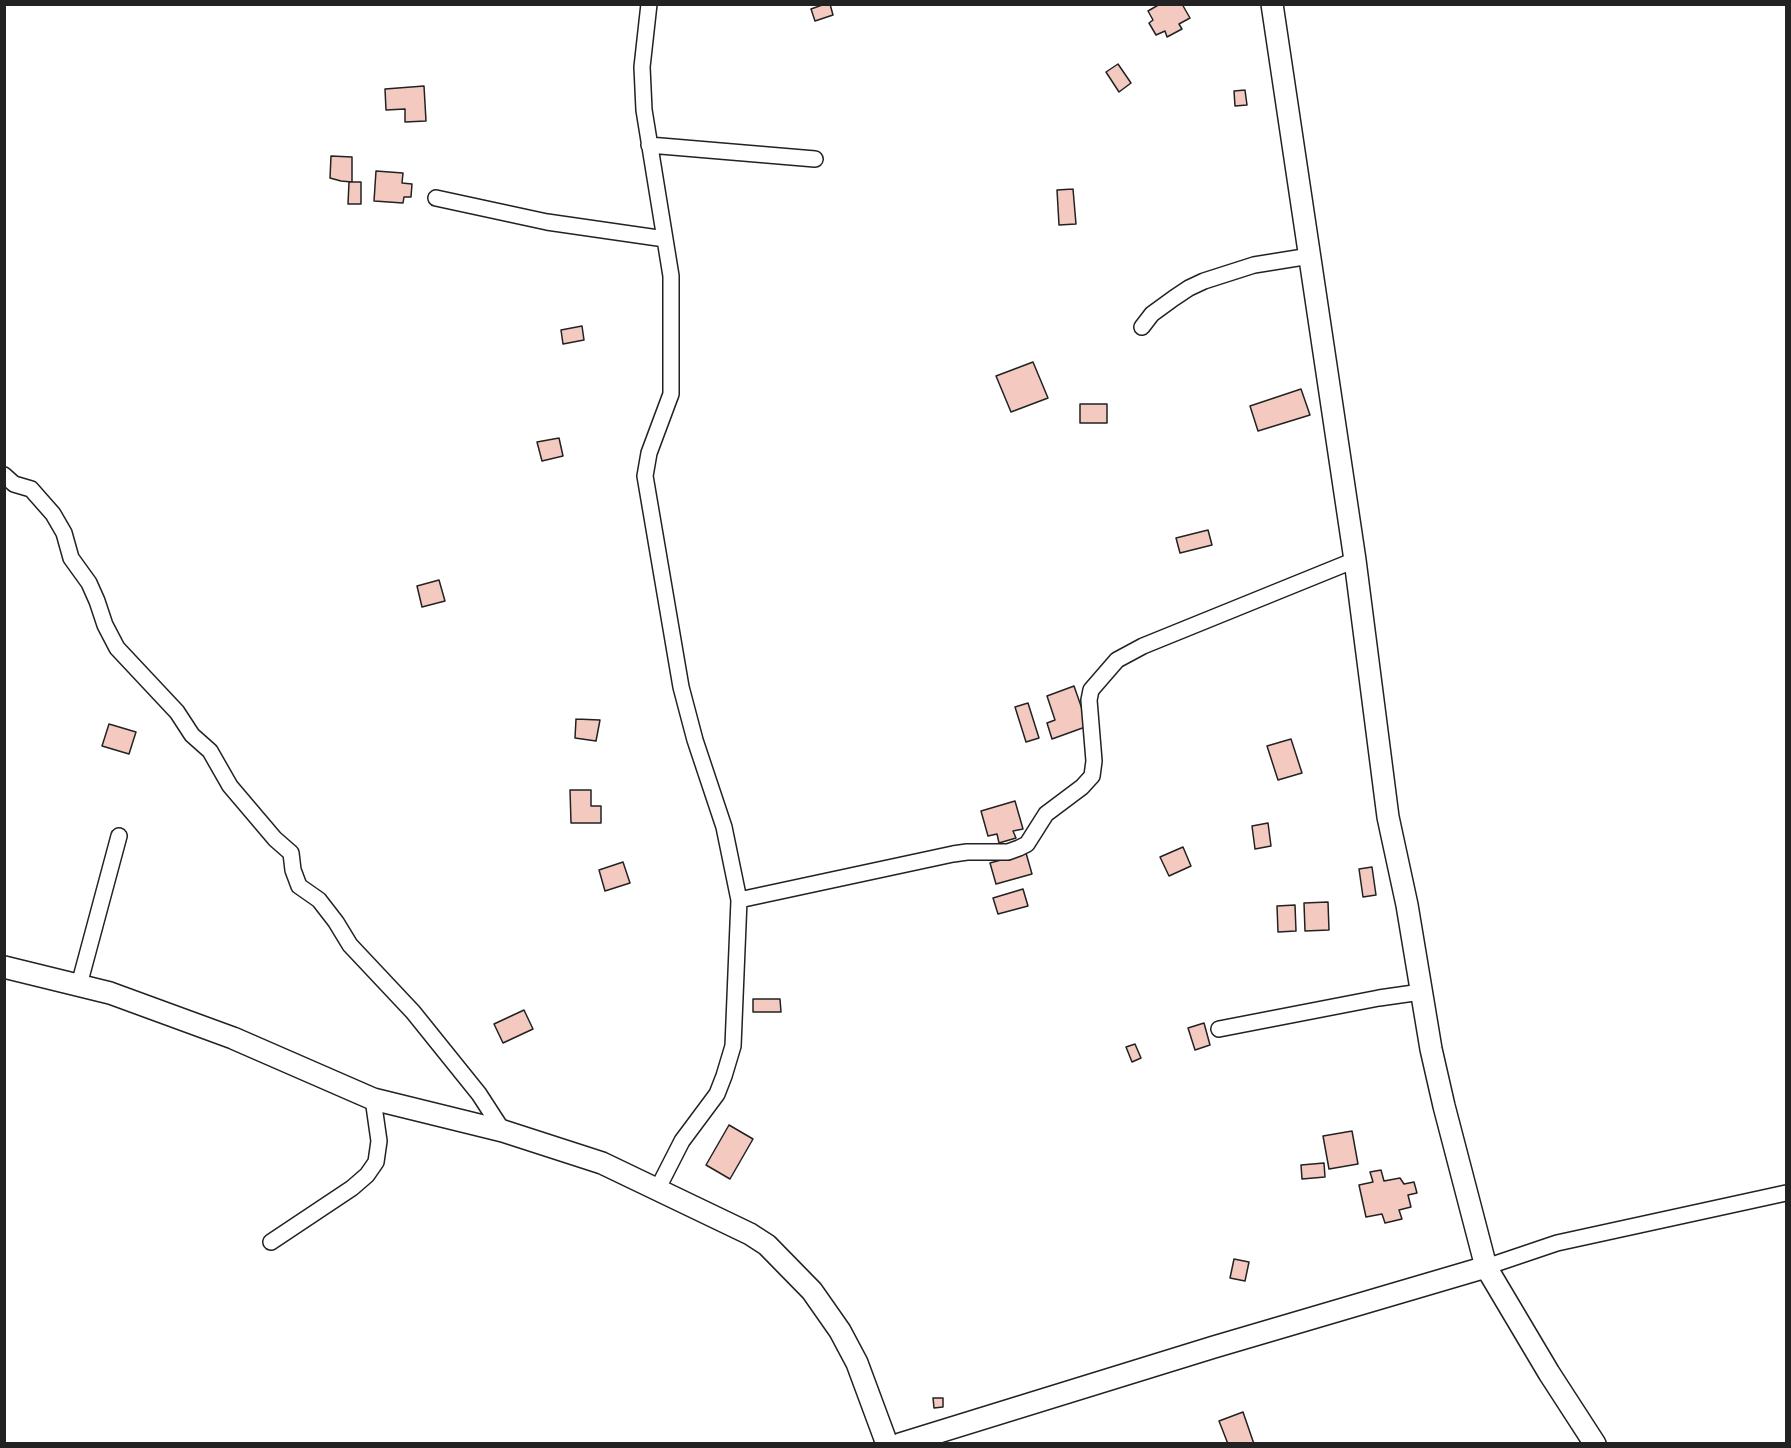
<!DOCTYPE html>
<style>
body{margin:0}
#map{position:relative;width:1791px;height:1448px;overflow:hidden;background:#fff;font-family:"Varela Round",sans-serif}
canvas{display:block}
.frame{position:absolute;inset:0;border:6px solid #222;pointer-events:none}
</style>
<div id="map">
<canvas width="1791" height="1448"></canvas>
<div class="frame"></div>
</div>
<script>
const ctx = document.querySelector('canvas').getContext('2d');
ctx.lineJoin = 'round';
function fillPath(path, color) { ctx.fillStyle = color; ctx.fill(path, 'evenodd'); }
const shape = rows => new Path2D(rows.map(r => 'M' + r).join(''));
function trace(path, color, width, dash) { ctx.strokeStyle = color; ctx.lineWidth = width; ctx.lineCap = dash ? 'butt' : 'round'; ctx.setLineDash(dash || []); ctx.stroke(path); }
const building = shape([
 [825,4,830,4,833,15,815,21,811,9,825,4],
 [1160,4,1182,4,1190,18,1179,24,1182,29,1167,37,1165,31,1156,35,1149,23,1153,20,1148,11,1160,4],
 [1118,64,1131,83,1119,92,1106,72,1118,64],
 [424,86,426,121,405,122,405,109,386,110,385,89,424,86],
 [1245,90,1247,105,1235,106,1234,91,1245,90],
 [331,156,352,157,352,182,341,181,330,178,331,156],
 [376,171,403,173,402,183,412,184,411,197,404,197,403,203,374,201,376,171],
 [349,182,361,182,361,204,348,204,349,182],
 [1073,189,1076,224,1059,225,1057,190,1073,189],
 [582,326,584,340,563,344,561,330,582,326],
 [1033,362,1048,398,1011,412,996,376,1033,362],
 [1301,389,1310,415,1258,431,1250,406,1301,389],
 [1080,404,1107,404,1107,423,1080,423,1080,404],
 [559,438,563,456,542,461,537,442,559,438],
 [1208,530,1212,545,1180,553,1176,538,1208,530],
 [439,580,445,601,422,607,417,586,439,580],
 [1074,686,1088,726,1052,739,1047,723,1055,720,1047,696,1074,686],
 [1028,703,1039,738,1026,742,1015,707,1028,703],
 [576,719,600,720,596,741,575,738,576,719],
 [109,724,136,732,129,754,102,746,109,724],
 [1291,739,1302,773,1278,780,1267,746,1291,739],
 [570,790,591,790,591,806,601,806,601,823,571,823,570,790],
 [1015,801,1023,829,1013,831,1016,838,999,843,997,834,988,836,981,811,1015,801],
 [1268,823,1271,846,1255,849,1252,826,1268,823],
 [1183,847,1191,866,1169,876,1160,857,1183,847],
 [1026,853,1032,874,996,884,990,863,1026,853],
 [623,862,630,883,605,891,599,870,623,862],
 [1372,867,1376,895,1363,897,1359,869,1372,867],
 [1023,889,1028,906,998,914,993,898,1023,889],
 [1328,902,1329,930,1305,931,1304,903,1328,902],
 [1295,905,1296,931,1278,932,1277,906,1295,905],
 [753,999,780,999,781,1012,753,1012,753,999],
 [524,1010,533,1029,503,1043,494,1024,524,1010],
 [1204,1023,1210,1045,1195,1050,1188,1028,1204,1023],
 [1135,1044,1141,1058,1132,1062,1126,1047,1135,1044],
 [729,1125,753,1139,730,1179,706,1165,729,1125],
 [1352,1131,1358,1164,1329,1169,1323,1136,1352,1131],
 [1324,1163,1325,1177,1302,1179,1301,1165,1324,1163],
 [1381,1170,1384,1181,1400,1178,1404,1184,1414,1182,1417,1193,1408,1195,1411,1207,1399,1210,1402,1219,1385,1223,1382,1214,1366,1217,1359,1185,1373,1182,1370,1172,1381,1170],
 [1234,1259,1249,1262,1245,1281,1230,1278,1234,1259],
 [933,1398,943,1398,943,1407,934,1408,933,1398],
 [1243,1412,1254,1444,1228,1444,1219,1421,1243,1412]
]);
const street = shape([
 [649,4,642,67,644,110,671,276,671,394,649,453,645,476,681,687,695,740,724,827,739,900,733,1046,724,1076,717,1094,682,1141,657,1190],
 [649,145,815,159],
 [436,198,547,222,665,239],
 [1142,327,1152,314,1174,298,1189,288,1204,281,1254,265,1310,256],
 [4,475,14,484,31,489,53,514,64,533,71,558,89,583,97,601,105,625,117,648,177,712,192,735,210,751,230,786,275,839,291,853,293,870,299,886,319,900,336,922,350,945,413,1012,479,1094,503,1131],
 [739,900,953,854,967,852,1008,852,1019,848,1027,844,1046,814,1082,787,1092,776,1094,761,1089,700,1091,690,1117,660,1143,646,1355,560],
 [79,985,119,836],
 [1219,1029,1379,998,1421,992],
 [271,1242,352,1188,367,1175,376,1162,379,1141,373,1099],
 [1486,1267,1557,1243,1786,1193]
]);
const secondary = shape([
 [1272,4,1355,560,1388,817,1407,905,1431,1049,1444,1106,1486,1267,1549,1373,1595,1444],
 [4,967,110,993,233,1038,373,1099,503,1131,602,1163,750,1234,767,1245,812,1291,840,1331,857,1363,887,1444],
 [900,1444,1214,1347,1486,1267]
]);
fillPath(building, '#f3c9c0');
trace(building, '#222', 1.5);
trace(street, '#222', 18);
trace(secondary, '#222', 24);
trace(street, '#fff', 15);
trace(secondary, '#fff', 21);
</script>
